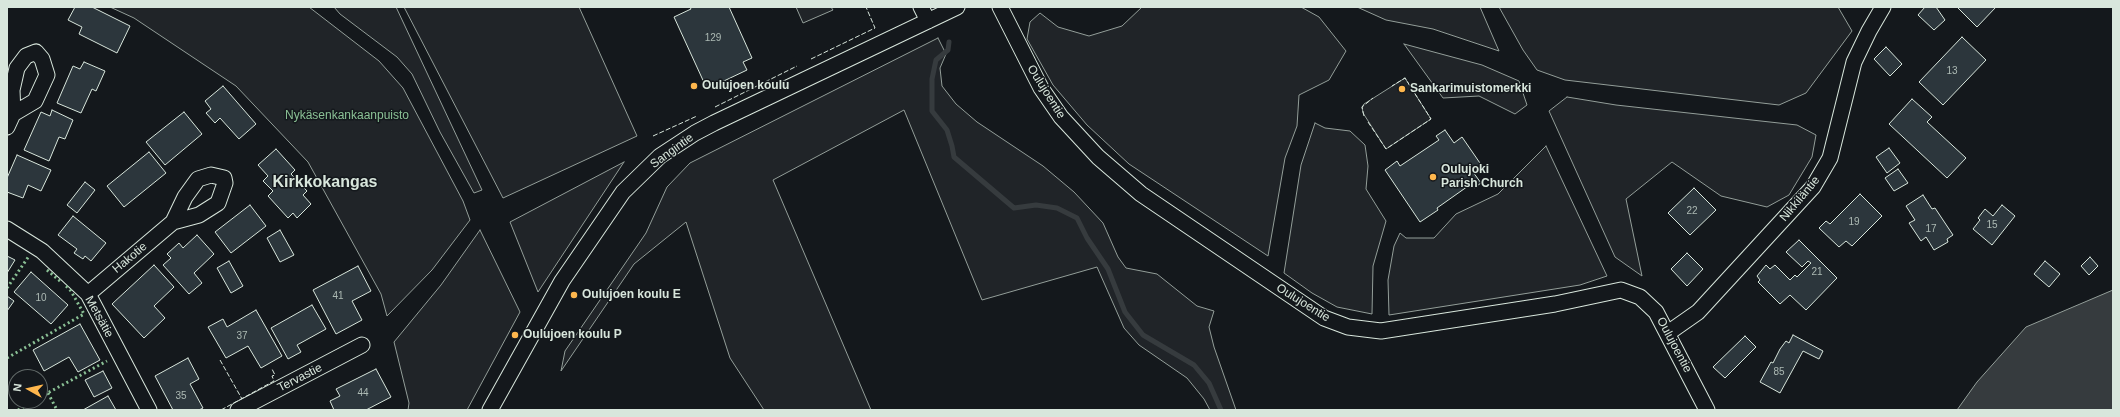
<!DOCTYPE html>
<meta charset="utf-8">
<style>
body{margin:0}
#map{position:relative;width:2120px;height:417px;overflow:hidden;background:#14181c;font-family:Helvetica,sans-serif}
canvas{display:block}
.frame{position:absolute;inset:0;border:8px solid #d8e6dc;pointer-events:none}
.north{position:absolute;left:8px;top:369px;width:40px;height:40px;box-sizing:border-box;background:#14181c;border:1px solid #626a69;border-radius:50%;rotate:278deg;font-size:11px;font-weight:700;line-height:16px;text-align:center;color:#d8e6dc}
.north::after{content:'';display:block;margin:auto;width:14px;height:18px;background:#ffb74d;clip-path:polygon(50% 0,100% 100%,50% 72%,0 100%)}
</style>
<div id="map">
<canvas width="2120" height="417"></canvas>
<div class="frame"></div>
<div class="north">N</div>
</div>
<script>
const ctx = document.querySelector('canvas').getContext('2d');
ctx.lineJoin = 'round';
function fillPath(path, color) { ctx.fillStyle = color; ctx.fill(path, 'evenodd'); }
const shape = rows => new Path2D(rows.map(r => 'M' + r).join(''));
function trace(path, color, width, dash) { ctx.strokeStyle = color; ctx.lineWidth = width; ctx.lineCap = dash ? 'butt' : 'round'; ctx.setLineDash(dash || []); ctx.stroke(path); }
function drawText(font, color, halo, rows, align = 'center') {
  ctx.font = font + ' Helvetica,sans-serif'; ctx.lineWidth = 3; ctx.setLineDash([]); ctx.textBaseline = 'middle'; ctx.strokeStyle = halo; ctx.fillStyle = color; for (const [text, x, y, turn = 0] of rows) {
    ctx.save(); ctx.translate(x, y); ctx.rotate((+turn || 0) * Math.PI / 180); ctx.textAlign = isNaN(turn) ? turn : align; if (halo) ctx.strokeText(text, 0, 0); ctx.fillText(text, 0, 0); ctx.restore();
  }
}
const green = shape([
 [110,7,309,7,379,61,403,88,463,201,470,220,432,270,387,316,381,294,308,162,236,86,134,18,110,7],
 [334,7,396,7,482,190,474,193,440,132,412,74,397,57,340,14,334,7],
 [404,7,579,7,637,136,503,198,404,7],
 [796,7,831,7,833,10,803,23,796,7],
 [1142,7,1301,7,1319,17,1346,51,1329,80,1299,95,1297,126,1285,158,1268,256,1129,164,1087,125,1053,85,1027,39,1030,22,1040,13,1058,27,1089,36,1122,26,1142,7],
 [1357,7,1480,7,1499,51,1433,29,1386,20,1357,7],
 [1499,7,1838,7,1852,31,1806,93,1779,105,1565,80,1537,70,1523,50,1499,7],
 [938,38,946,54,940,68,942,86,956,104,977,122,1043,166,1074,192,1103,223,1118,257,1126,268,1157,274,1197,306,1214,311,1209,327,1214,347,1236,410,1210,410,1204,399,1187,378,1139,345,1124,328,1097,267,982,300,904,110,773,180,871,410,764,410,730,358,686,222,634,264,561,371,565,351,646,233,667,187,690,163,938,38],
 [1404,44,1482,65,1519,81,1527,105,1515,114,1479,96,1443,98,1404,44],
 [1405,78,1431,119,1386,149,1363,113,1362,107,1364,104,1405,78],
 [1567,97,1616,105,1797,125,1816,135,1812,157,1789,195,1767,207,1721,196,1672,162,1626,199,1642,276,1615,257,1549,111,1567,97],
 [1315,123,1325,128,1350,131,1365,145,1368,166,1366,189,1386,221,1373,266,1372,314,1337,307,1312,293,1284,273,1301,165,1315,123],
 [1546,146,1607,276,1580,285,1389,315,1388,280,1394,246,1400,233,1406,238,1434,238,1456,214,1498,194,1546,146],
 [624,162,538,292,510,222,624,162],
 [480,230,520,312,467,410,408,410,409,403,394,342,441,285,480,230]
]);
const water = shape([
 [2113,290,2113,410,1957,410,1977,382,2026,327,2113,290]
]);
const stream = shape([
 [949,42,948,50,936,60,932,79,932,111,947,130,952,146,954,157,1014,208,1036,205,1057,208,1077,218,1087,238,1108,269,1125,312,1143,335,1194,365,1209,383,1221,410]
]);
const building = shape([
 [75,7,92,7,130,26,117,53,79,34,82,27,68,20,75,7],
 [690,7,729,7,752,58,743,62,747,70,707,89,674,17,691,9,690,7],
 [1925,7,1936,7,1945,20,1934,30,1918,15,1925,7],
 [1957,7,1996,7,1977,27,1957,7],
 [1962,37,1986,60,1943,105,1919,82,1962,37],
 [1886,47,1902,64,1890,76,1874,59,1886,47],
 [84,62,105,71,96,91,92,89,81,113,57,103,73,66,80,69,84,62],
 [223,86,256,124,239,139,220,118,215,123,206,113,211,109,205,101,223,86],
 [1912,99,1932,117,1927,122,1966,158,1947,178,1889,124,1912,99],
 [52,110,73,120,65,139,59,137,49,161,24,150,41,112,50,116,52,110],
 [184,112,202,134,165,165,146,142,184,112],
 [1445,130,1454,143,1462,137,1482,166,1473,172,1481,183,1474,188,1471,184,1437,208,1438,210,1420,222,1385,170,1397,161,1400,166,1439,140,1436,136,1445,130],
 [1889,148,1900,163,1887,173,1876,157,1889,148],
 [276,149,295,170,291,174,307,191,303,195,311,204,297,218,293,213,288,218,268,196,273,191,263,181,268,176,258,165,276,149],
 [149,152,166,173,124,207,107,186,149,152],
 [17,155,51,170,41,191,28,185,23,198,7,192,7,178,17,155],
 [1898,169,1908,183,1894,191,1885,178,1898,169],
 [85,182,95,190,77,213,67,205,85,182],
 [1694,188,1716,210,1690,235,1668,213,1694,188],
 [1860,194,1882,216,1852,246,1846,241,1839,247,1819,228,1826,221,1830,224,1860,194],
 [1923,195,1932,209,1935,208,1953,235,1947,239,1948,242,1934,250,1926,237,1921,241,1909,223,1915,220,1906,206,1923,195],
 [250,205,266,226,231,253,215,232,250,205],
 [2002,205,2015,216,1992,245,1973,229,1980,220,1978,218,1985,209,1993,216,2002,205],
 [73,216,106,243,91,261,85,256,83,259,74,253,77,249,58,235,73,216],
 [280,230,294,255,280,262,267,238,280,230],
 [197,235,214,254,194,273,202,283,189,294,163,265,171,258,167,254,179,243,183,248,197,235],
 [1799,240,1837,278,1806,310,1790,295,1780,304,1758,282,1760,280,1757,276,1766,265,1770,269,1775,265,1790,280,1795,275,1797,277,1811,263,1808,261,1802,267,1786,252,1799,240],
 [1687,253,1703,269,1687,286,1671,269,1687,253],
 [7,256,15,260,7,273,7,256],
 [2090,257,2098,266,2089,275,2081,266,2090,257],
 [229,261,243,286,231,293,217,268,229,261],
 [2045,261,2060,274,2049,287,2034,274,2045,261],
 [154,265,174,287,154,306,165,318,144,338,112,304,154,265],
 [358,266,371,291,352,301,362,320,336,334,313,290,358,266],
 [31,272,68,305,51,324,14,292,31,272],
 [7,296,14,301,7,311,7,296],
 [312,305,326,329,297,345,301,352,288,359,271,328,312,305],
 [256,310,282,356,261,368,248,346,226,358,208,327,223,319,227,327,256,310],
 [80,324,100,360,78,372,69,357,44,371,33,350,80,324],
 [1793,335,1823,351,1819,359,1803,351,1780,393,1760,382,1771,362,1773,363,1780,349,1786,341,1789,343,1793,335],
 [1745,336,1756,347,1725,378,1713,367,1745,336],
 [188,358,199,379,190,384,203,408,199,410,173,410,155,376,188,358],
 [376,369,391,397,366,410,334,410,330,401,340,396,336,389,376,369],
 [103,371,112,388,94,397,85,380,103,371],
 [108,396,116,410,83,410,108,396]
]);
const minor = shape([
 [921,7,928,21],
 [1000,7,1041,88,1061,117,1098,157,1141,194,1324,318,1348,327,1381,331,1555,304,1621,290,1640,297,1656,312,1707,410],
 [7,127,13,114,12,90,17,68,26,56,36,52,42,59,47,75,35,101,13,114],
 [7,229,42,251,88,294,149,410],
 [88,294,173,222,199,215,218,203,225,183,224,178,211,175,198,179,185,197,173,222],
 [1668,333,1698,312,1813,187,1830,158,1854,62,1869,31,1883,7],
 [238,410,362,345],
 [490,410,562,281,623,192,660,156,695,133,714,123,957,7]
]);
const hedge = shape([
 [47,270,60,281],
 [7,288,29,256],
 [7,358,84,314,71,291,66,286],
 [48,393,57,410],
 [40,397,107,361],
 [18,410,34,401]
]);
const fence = shape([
 [811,59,875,28,866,7],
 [715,107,797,66],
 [1364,116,1362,107,1373,98],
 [1368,122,1386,149,1431,119,1405,78,1392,86],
 [653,136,697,116],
 [220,360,242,399],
 [221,410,274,381,272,376,275,375,272,369]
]);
const markers = [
 [694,86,4,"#ffb74d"],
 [1402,89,4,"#ffb74d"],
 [1433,177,4,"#ffb74d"],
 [574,295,4,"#ffb74d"],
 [515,335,4,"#ffb74d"]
];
const numberNames = [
 ["129",713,38],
 ["13",1952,71],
 ["22",1692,211],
 ["19",1854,222],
 ["15",1992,225],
 ["17",1931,229],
 ["21",1817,272],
 ["41",338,296],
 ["10",41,298],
 ["37",242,336],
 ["85",1779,372],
 ["44",363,393],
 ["35",181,396]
];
const poiNames = [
 ["Oulujoen koulu",702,86],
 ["Sankarimuistomerkki",1410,89],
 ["Oulujoki",1441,170],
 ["Parish Church",1441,184],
 ["Oulujoen koulu E",582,295],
 ["Oulujoen koulu P",523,335]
];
const streetNames = [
 ["Oulujoentie",1046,92,58],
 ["Sangintie",672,151,-36],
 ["Nikkiläntie",1800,199,-50],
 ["Hakotie",130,258,-40],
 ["Oulujoentie",1303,303,32],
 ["Metsätie",99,317,61],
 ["Oulujoentie",1674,345,62],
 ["Tervastie",300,378,-27]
];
const parkNames = [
 ["Nykäsenkankaanpuisto",347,116]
];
const districtNames = [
 ["Kirkkokangas",325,183]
];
fillPath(green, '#202428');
trace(green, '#939e99', 1);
fillPath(water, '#363b3e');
trace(water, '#939e99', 1);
trace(stream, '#363b3e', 5);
fillPath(building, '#2c363c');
trace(building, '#d8e6dc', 1);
trace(minor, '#d8e6dc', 17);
trace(minor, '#14181c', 15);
trace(hedge, '#8ac095', 3, [2, 3]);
trace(fence, '#d8e6dc', 1, [5, 2]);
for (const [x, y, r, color] of markers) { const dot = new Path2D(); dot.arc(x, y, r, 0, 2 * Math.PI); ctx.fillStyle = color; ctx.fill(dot); trace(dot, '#14181c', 1.5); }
drawText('10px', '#adbab4', null, numberNames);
drawText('bold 12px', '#d8e6dc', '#14181c', poiNames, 'left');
drawText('12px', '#d8e6dc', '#14181c', streetNames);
drawText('12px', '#8ac095', '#14181c', parkNames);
drawText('bold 16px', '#d8e6dc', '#14181c', districtNames);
</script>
